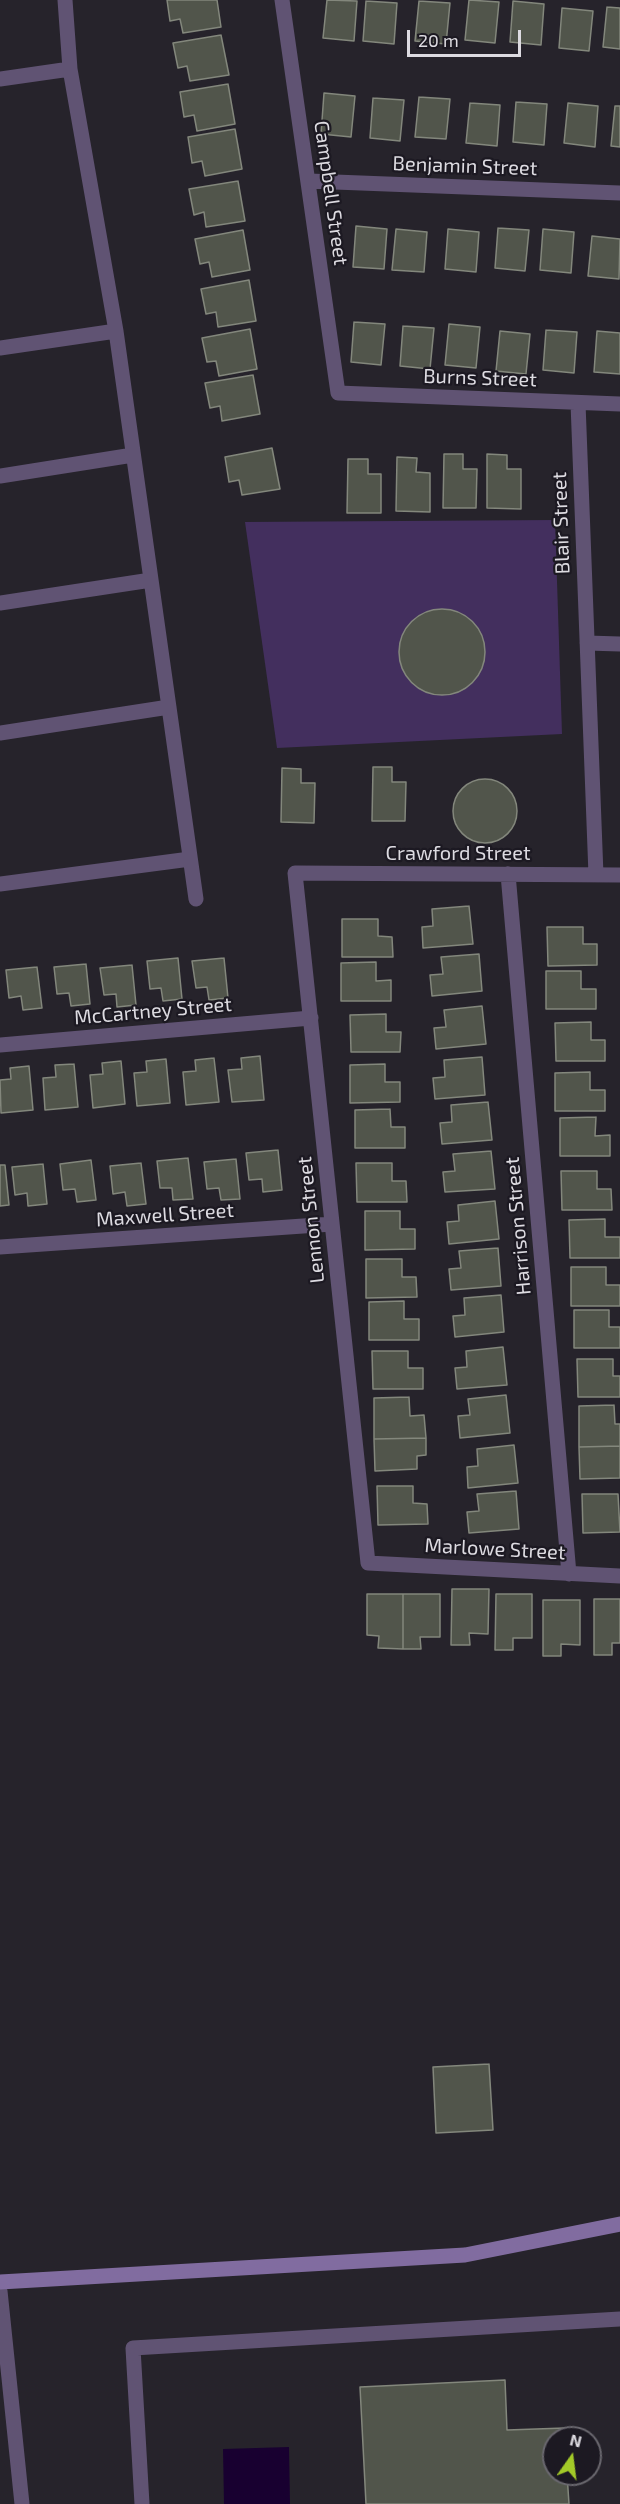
<!DOCTYPE html>
<style>
body{margin:0}
#map{position:relative;width:620px;height:2504px;overflow:hidden;background:#26232b;font-family:"Exo 2",sans-serif}
canvas{display:block}
.north{position:absolute;left:542px;top:2426px;width:60px;height:60px;box-sizing:border-box;background:#1c1922;border:2px solid #69676e;border-radius:50%;rotate:14deg;font-size:16px;font-weight:700;line-height:24px;text-align:center;color:#dddbe1}
.north::after{content:'';display:block;margin:auto;width:21px;height:27px;background:#a2c928;clip-path:polygon(50% 0,100% 100%,50% 72%,0 100%)}
.scale{position:absolute;left:407px;top:30px;width:114px;height:27px;box-sizing:border-box;border:3px solid #dddbe1;border-top:0;padding-left:8px;font-size:18px;line-height:21px;white-space:nowrap;color:#dddbe1;-webkit-text-stroke:4px #1c1922;paint-order:stroke}
</style>
<div id="map">
<canvas width="620" height="2504"></canvas>
<div class="north">N</div>
<div class="scale">20 m</div>
</div>
<script>
const ctx = document.querySelector('canvas').getContext('2d');
ctx.lineJoin = 'round';
function fillPath(path, color) { ctx.fillStyle = color; ctx.fill(path, 'evenodd'); }
const shape = rows => new Path2D(rows.map(r => 'M' + r).join(''));
function trace(path, color, width, dash) { ctx.strokeStyle = color; ctx.lineWidth = width; ctx.lineCap = dash ? 'butt' : 'round'; ctx.setLineDash(dash || []); ctx.stroke(path); }
function drawText(font, color, halo, rows, align = 'center') {
  ctx.font = font + ' "Exo 2",sans-serif'; ctx.lineWidth = 4.5; ctx.setLineDash([]); ctx.textBaseline = 'middle'; ctx.strokeStyle = halo; ctx.fillStyle = color; for (const [text, x, y, turn = 0] of rows) {
    ctx.save(); ctx.translate(x, y); ctx.rotate((+turn || 0) * Math.PI / 180); ctx.textAlign = isNaN(turn) ? turn : align; if (halo) ctx.strokeText(text, 0, 0); ctx.fillText(text, 0, 0); ctx.restore();
  }
}
const green = shape([
 [555,520,562,734,277,748,245,522]
]);
const water = shape([
 [289,2447,290,2504,224,2504,223,2449]
]);
const building = shape([
 [167,0,217,0,221,27,183,33,180,19,170,21,167,0],
 [327,0,357,1,354,41,323,38,327,0],
 [469,0,499,2,495,43,465,40,469,0],
 [366,1,397,3,394,44,363,41,366,1],
 [419,1,450,3,446,44,415,41,419,1],
 [513,1,544,4,541,45,510,42,513,1],
 [607,7,620,8,620,49,603,47,607,7],
 [562,8,593,11,589,51,559,48,562,8],
 [221,35,229,75,190,81,187,66,178,68,173,43,221,35],
 [228,84,235,124,197,131,194,115,184,117,180,92,228,84],
 [324,93,355,96,351,137,321,134,324,93],
 [419,97,450,99,446,139,415,137,419,97],
 [373,98,404,100,400,141,370,138,373,98],
 [516,102,547,104,544,145,513,142,516,102],
 [470,103,500,105,497,146,466,143,470,103],
 [568,103,598,106,595,147,564,143,568,103],
 [615,106,620,106,620,147,611,146,615,106],
 [235,129,242,169,205,176,202,161,192,163,188,137,235,129],
 [238,181,245,221,206,227,204,212,194,215,189,189,238,181],
 [356,226,387,229,384,269,353,267,356,226],
 [498,228,529,230,525,271,495,268,498,228],
 [396,229,427,232,424,272,392,270,396,229],
 [448,229,479,232,476,272,445,269,448,229],
 [543,229,574,232,571,273,540,270,543,229],
 [243,230,250,270,212,277,209,262,200,264,195,239,243,230],
 [592,236,620,239,619,279,588,276,592,236],
 [249,280,256,321,218,327,216,312,206,314,201,289,249,280],
 [354,322,385,324,381,365,351,362,354,322],
 [449,324,480,327,476,368,445,365,449,324],
 [403,326,434,328,430,369,400,366,403,326],
 [250,329,257,369,219,376,216,361,207,362,202,338,250,329],
 [546,330,577,332,574,373,543,370,546,330],
 [500,331,530,334,526,374,496,371,500,331],
 [597,331,620,333,620,374,594,372,597,331],
 [253,375,260,414,222,421,220,406,210,408,205,383,253,375],
 [272,448,280,489,242,495,239,480,229,482,225,457,272,448],
 [444,454,463,454,463,469,477,469,476,508,443,508,444,454],
 [487,454,507,455,507,469,521,469,521,509,487,508,487,454],
 [397,457,417,458,416,472,430,473,430,512,396,511,397,457],
 [348,459,368,459,368,474,381,474,381,513,347,513,348,459],
 '399 652a43 43 0 1 1 86 0a43 43 0 1 1-86 0Z',
 [373,767,392,767,392,782,406,782,405,821,372,821,373,767],
 [282,768,301,769,301,783,315,783,314,823,281,822,282,768],
 '453 811a32 32 0 1 1 64 0a32 32 0 1 1-64 0Z',
 [469,906,473,944,423,948,422,927,433,926,432,909,469,906],
 [342,919,378,919,378,936,392,937,393,957,342,957,342,919],
 [547,927,583,927,583,944,597,944,597,965,548,966,547,927],
 [479,954,482,991,432,996,430,975,443,974,441,957,479,954],
 [178,958,182,999,163,1001,161,988,150,989,147,961,178,958],
 [224,958,228,998,209,1000,207,987,196,988,192,961,224,958],
 [376,962,376,981,391,980,391,1001,341,1001,341,963,376,962],
 [86,964,90,1004,71,1006,69,993,57,994,54,967,86,964],
 [132,965,136,1005,117,1007,116,994,104,995,100,968,132,965],
 [37,967,42,1008,23,1010,21,996,9,998,6,970,37,967],
 [546,971,581,971,581,989,596,989,596,1009,546,1009,546,971],
 [482,1006,486,1044,436,1049,434,1028,446,1027,444,1010,482,1006],
 [386,1014,386,1032,401,1032,400,1052,351,1052,350,1015,386,1014],
 [591,1022,591,1040,605,1040,605,1061,556,1061,555,1023,591,1022],
 [260,1056,264,1100,232,1102,228,1070,242,1069,241,1058,260,1056],
 [482,1057,485,1095,435,1099,433,1078,445,1077,444,1060,482,1057],
 [214,1058,219,1102,186,1105,183,1072,196,1071,195,1060,214,1058],
 [166,1059,170,1103,137,1106,134,1073,147,1072,146,1061,166,1059],
 [121,1061,125,1104,93,1108,90,1075,103,1074,102,1063,121,1061],
 [74,1064,78,1107,45,1110,43,1078,56,1077,55,1065,74,1064],
 [385,1064,385,1082,400,1082,400,1102,350,1103,350,1065,385,1064],
 [29,1066,33,1110,1,1113,0,1080,11,1079,10,1068,29,1066],
 [590,1072,590,1090,605,1090,605,1111,555,1111,555,1073,590,1072],
 [488,1102,492,1140,442,1144,440,1123,452,1122,451,1105,488,1102],
 [390,1109,391,1127,405,1127,405,1148,355,1148,355,1110,390,1109],
 [596,1117,595,1136,610,1135,610,1156,560,1156,560,1118,596,1117],
 [278,1150,282,1190,263,1192,262,1179,249,1180,246,1153,278,1150],
 [491,1151,495,1189,445,1192,443,1172,455,1171,453,1154,491,1151],
 [188,1158,193,1199,173,1200,172,1188,160,1188,157,1161,188,1158],
 [236,1159,240,1199,221,1200,219,1188,207,1189,204,1162,236,1159],
 [91,1160,96,1200,77,1202,75,1189,63,1190,60,1164,91,1160],
 [141,1163,146,1204,127,1206,125,1192,113,1194,110,1166,141,1163],
 [356,1163,392,1163,392,1181,406,1181,407,1202,357,1202,356,1163],
 [43,1164,47,1204,28,1206,27,1193,15,1195,12,1167,43,1164],
 [0,1165,5,1165,9,1205,0,1206,0,1165],
 [561,1171,597,1171,597,1189,611,1189,612,1210,562,1210,561,1171],
 [495,1201,499,1239,449,1244,447,1222,459,1221,458,1205,495,1201],
 [365,1211,400,1211,400,1229,415,1229,415,1249,365,1250,365,1211],
 [605,1219,605,1237,620,1237,620,1258,570,1258,569,1220,605,1219],
 [498,1248,501,1286,451,1290,449,1269,461,1268,459,1251,498,1248],
 [366,1259,402,1259,402,1277,416,1277,417,1297,366,1298,366,1259],
 [571,1267,606,1267,606,1285,620,1285,620,1306,571,1306,571,1267],
 [501,1295,504,1332,455,1337,453,1316,465,1315,464,1298,501,1295],
 [404,1301,404,1319,419,1319,419,1340,369,1340,369,1302,404,1301],
 [574,1310,609,1310,609,1327,620,1327,620,1348,574,1348,574,1310],
 [503,1347,507,1385,457,1389,455,1368,467,1367,466,1351,503,1347],
 [372,1351,408,1351,408,1368,423,1368,423,1389,373,1389,372,1351],
 [577,1359,613,1359,613,1376,620,1376,620,1397,578,1397,577,1359],
 [506,1395,510,1433,460,1438,458,1416,470,1415,468,1399,506,1395],
 [409,1397,410,1416,424,1415,426,1438,374,1439,374,1398,409,1397],
 [614,1405,615,1424,620,1424,620,1446,579,1447,579,1406,614,1405],
 [426,1438,426,1455,417,1456,417,1469,375,1471,374,1439,426,1438],
 [514,1445,518,1483,468,1488,467,1467,478,1466,477,1449,514,1445],
 [620,1446,620,1478,580,1479,579,1447,620,1446],
 [377,1486,413,1486,413,1503,427,1504,428,1524,378,1525,377,1486],
 [516,1491,519,1529,469,1533,467,1512,479,1511,477,1494,516,1491],
 [582,1494,618,1494,620,1532,583,1533,582,1494],
 [452,1589,489,1589,488,1634,469,1633,470,1645,451,1645,452,1589],
 [367,1594,403,1594,403,1649,378,1648,379,1636,367,1635,367,1594],
 [403,1594,440,1594,440,1637,420,1637,421,1649,403,1649,403,1594],
 [496,1594,532,1594,532,1638,513,1638,513,1650,495,1650,496,1594],
 [594,1599,620,1599,620,1643,612,1643,612,1655,594,1655,594,1599],
 [543,1600,580,1600,580,1645,561,1644,561,1656,543,1656,543,1600],
 [489,2064,493,2130,436,2133,433,2067,489,2064],
 [505,2380,507,2430,565,2428,566,2438,554,2438,554,2474,567,2474,569,2504,366,2504,360,2387,505,2380]
]);
const lane = shape([
 [0,2291,22,2504],
 [142,2504,133,2348,620,2319]
]);
const street = shape([
 [65,0,70,69],
 [282,0,338,393,620,404],
 [0,79,70,69,116,331,196,899],
 [309,181,620,193],
 [0,348,116,331],
 [578,403,596,875],
 [0,476,133,455],
 [0,603,151,580],
 [587,643,620,644],
 [0,733,169,707],
 [508,874,569,1574],
 [620,875,295,873,368,1563,620,1576],
 [0,884,190,859],
 [0,1045,311,1018],
 [0,1247,332,1224]
]);
const secondary = shape([
 [0,2282,465,2255,620,2224]
]);
const streetNames = [
 ["Benjamin Street",465,166,2],
 ["Campbell Street",331,193,82],
 ["Burns Street",480,378,2],
 ["Blair Street",561,523,-92],
 ["Crawford Street",458,853],
 ["McCartney Street",153,1011,-5],
 ["Maxwell Street",165,1215,-4],
 ["Lennon Street",311,1220,-96],
 ["Harrison Street",518,1226,-95],
 ["Marlowe Street",495,1549,3]
];
fillPath(green, '#432f5e');
fillPath(water, '#180030');
fillPath(building, '#51554b');
trace(building, '#83877c', 1.5);
trace(lane, '#605373', 15);
trace(street, '#605373', 15);
trace(secondary, '#816ca0', 15);
drawText('20px', '#dddbe1', '#1c1922', streetNames);
</script>
